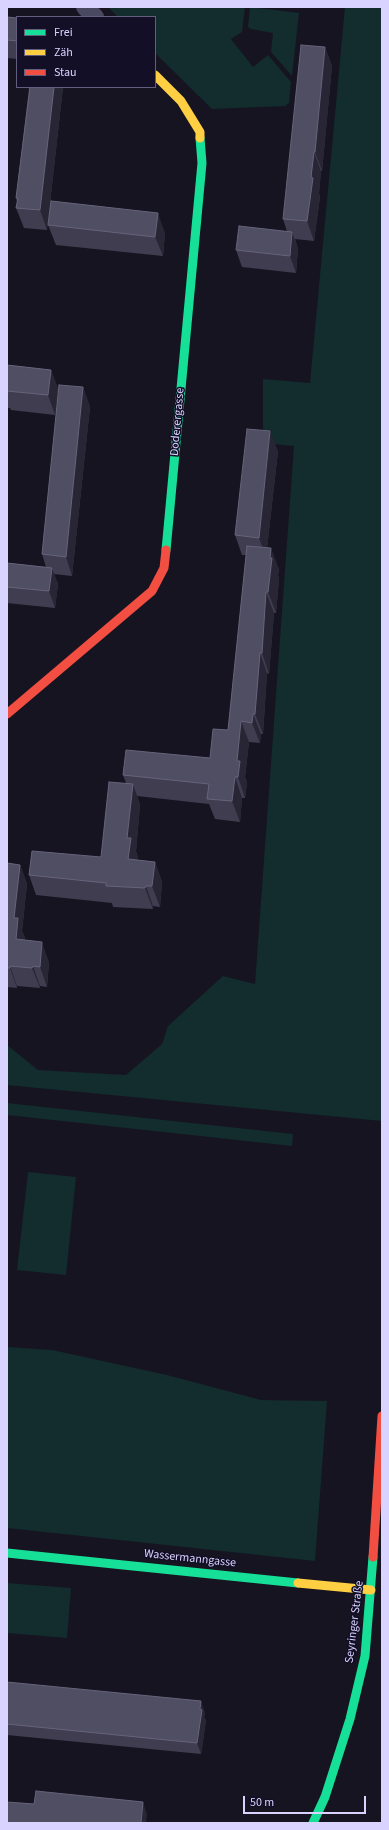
<!DOCTYPE html>
<meta charset="utf-8">
<style>
body{margin:0}
#map{position:relative;width:389px;height:1830px;overflow:hidden;background:#161421;font-family:"Source Sans 3",sans-serif}
canvas{display:block}
.frame{position:absolute;inset:0;border:8px solid #d9d4ff;pointer-events:none}
.legend{position:absolute;left:16px;top:16px;width:140px;height:72px;box-sizing:border-box;background:#130f26;border:1px solid #625e7d;margin:0;padding:5px 7px;list-style:none;font-size:12px;color:#d9d4ff}
.legend li{display:flex;align-items:center;gap:8px;height:20px}
.legend b{width:20px;border:1px solid #625e7d}
.scale{position:absolute;left:243px;top:1796px;width:123px;height:18px;box-sizing:border-box;border:2px solid #d9d4ff;border-top:0;padding-left:5px;font-size:12px;line-height:14px;white-space:nowrap;color:#d9d4ff;-webkit-text-stroke:3px #130f26;paint-order:stroke}
</style>
<div id="map">
<canvas width="389" height="1830"></canvas>
<div class="frame"></div>
<ul class="legend">
<li><b style="height:5px;background:#16e098"></b>Frei</li>
<li><b style="height:5px;background:#ffcf43"></b>Zäh</li>
<li><b style="height:5px;background:#f24e42"></b>Stau</li>
</ul>
<div class="scale">50 m</div>
</div>
<script>
const ctx = document.querySelector('canvas').getContext('2d');
ctx.lineJoin = 'round';
function fillPath(path, color) { ctx.fillStyle = color; ctx.fill(path, 'evenodd'); }
const shape = rows => new Path2D(rows.map(r => 'M' + r).join(''));
function trace(path, color, width, dash) { ctx.strokeStyle = color; ctx.lineWidth = width; ctx.lineCap = dash ? 'butt' : 'round'; ctx.setLineDash(dash || []); ctx.stroke(path); }
function drawText(font, color, halo, rows, align = 'center') {
  ctx.font = font + ' "Source Sans 3",sans-serif'; ctx.lineWidth = 3; ctx.setLineDash([]); ctx.textBaseline = 'middle'; ctx.strokeStyle = halo; ctx.fillStyle = color; for (const [text, x, y, turn = 0] of rows) {
    ctx.save(); ctx.translate(x, y); ctx.rotate((+turn || 0) * Math.PI / 180); ctx.textAlign = isNaN(turn) ? turn : align; if (halo) ctx.strokeText(text, 0, 0); ctx.fillText(text, 0, 0); ctx.restore();
  }
}
const green = shape([
 [108,7,245,7,242,32,231,39,253,67,268,55,291,82,289,103,285,106,212,109,155,53,155,17,118,17],
 [250,7,299,13,292,76,271,52,273,33,251,29,248,27],
 [345,7,382,7,382,1121,7,1085,7,1045,38,1070,126,1075,162,1044,168,1026,223,976,255,984,294,446,263,443,263,379,310,383],
 [7,1103,293,1134,292,1146,7,1115],
 [28,1172,76,1177,66,1275,17,1270],
 [7,1347,52,1350,167,1375,261,1400,327,1401,315,1561,7,1528],
 [7,1583,71,1588,67,1638,7,1633]
]);
const street = shape([
 [85,7,95,17]
]);
const fast = shape([
 [166,550,202,163,200,138],
 [7,1553,298,1583],
 [313,1823,325,1797,350,1719,365,1656,373,1557]
]);
const slow = shape([
 [155,75,181,101,200,132,200,138],
 [298,1583,371,1590]
]);
const jam = shape([
 [7,714,152,591,164,568,166,550],
 [373,1557,382,1416]
]);
const wall = shape([
 [7,17,17,18,17,59,7,58],
 [325,47,332,66,322,171,321,171,319,193,320,197,314,241,295,239,298,249,296,273,242,267,236,250,287,231,283,219],
 [28,87,63,87,47,230,24,228,16,208,17,202,16,198,29,89],
 [48,225,165,233,163,256,56,245],
 [7,365,51,370,58,389,55,415,11,410,10,408,7,408],
 [83,387,90,407,72,576,54,574,58,584,55,608,7,603,7,563,46,567,42,554],
 [278,451,267,548,279,569,278,575,279,579,276,613,274,613,269,674,267,673,263,734,261,734,260,743,249,742,245,777,247,782,245,798,242,798,240,822,215,819,209,804,137,796,140,805,136,851,138,858,138,860,155,862,162,882,160,907,153,906,153,909,113,907,112,903,36,895,29,875,101,857,126,783,123,775,210,758,228,730,246,555,242,555,235,535],
 [7,863,20,865,27,884,22,931,25,938,25,940,49,962,47,987,40,986,40,988,17,986,17,988,7,987],
 [7,1682,205,1713,204,1717,206,1721,201,1754,7,1735]
]);
const shadedWall = shape([
 [325,47,332,66,322,171,315,152],
 [54,87,63,87,47,230,40,210],
 [314,152,321,171,319,193,320,197,314,241,307,221],
 [158,213,165,233,163,256,155,237],
 [292,232,298,249,296,273,290,256],
 [51,370,58,389,55,415,48,395],
 [83,387,90,407,72,576,66,557],
 [270,431,278,451,266,557,259,538],
 [271,548,279,569,278,575,279,579,276,613,268,592],
 [52,568,58,584,55,608,49,591],
 [266,592,274,613,269,674,262,653],
 [260,653,267,673,263,734,255,714],
 [253,714,261,734,260,743,252,723],
 [241,721,249,742,245,777,247,782,245,798,238,777,237,761],
 [235,777,242,798,240,822,232,801],
 [133,784,140,805,136,851,138,858,136,880,128,859,127,838],
 [155,862,162,882,160,907,152,886],
 [20,865,27,884,22,931,25,938,23,959,16,939,14,918],
 [146,886,153,906,153,909,145,888],
 [42,942,49,962,47,987,40,967],
 [10,966,17,986,17,988,10,968],
 [33,966,40,986,40,988,32,968],
 [201,1701,205,1713,204,1717,206,1721,201,1754,197,1743],
 [143,1802,147,1814,146,1823,141,1823]
]);
const building = shape([
 [7,17,17,18,17,41,7,40,7,17],
 [301,45,325,47,315,152,314,152,311,177,313,178,307,221,283,219,301,45],
 [30,87,54,87,40,210,16,208,18,198,16,198,30,87],
 [51,201,158,213,155,237,48,225,51,201],
 [239,226,292,232,290,256,236,250,239,226],
 [7,365,51,370,48,395,7,391,7,365],
 [59,385,83,387,66,557,42,554,59,385],
 [247,429,270,431,259,538,235,535,247,429],
 [247,546,271,548,270,558,272,558,268,592,266,592,262,653,260,653,255,714,253,714,252,723,241,721,237,761,240,761,238,777,235,777,232,801,207,799,209,784,123,775,126,750,210,758,213,729,228,730,247,546],
 [7,563,52,568,49,591,7,587,7,563],
 [109,782,133,784,127,838,131,838,128,859,155,862,152,886,146,886,145,888,106,886,106,883,29,875,32,851,101,857,109,782],
 [7,863,20,865,14,918,18,918,16,939,42,942,40,967,33,966,32,968,10,966,10,968,7,968,7,863],
 [7,1682,201,1701,200,1709,202,1710,197,1743,7,1724,7,1682],
 [36,1791,143,1802,141,1823,7,1823,7,1802,34,1804,36,1791]
]);
const streetNames = [
 ["Doderergasse",178,422,-85],
 ["Wassermanngasse",190,1559,6],
 ["Seyringer Straße",355,1622,-83]
];
fillPath(green, '#132c2d');
trace(street, '#4a4962', 18);
trace(fast, '#16e098', 9);
trace(slow, '#ffcf43', 9);
trace(jam, '#f24e42', 9);
fillPath(wall, '#403d50');
fillPath(shadedWall, '#282635');
fillPath(building, '#504e63');
trace(building, '#66637b', 1);
drawText('12px', '#d9d4ff', '#130f26', streetNames);
</script>
